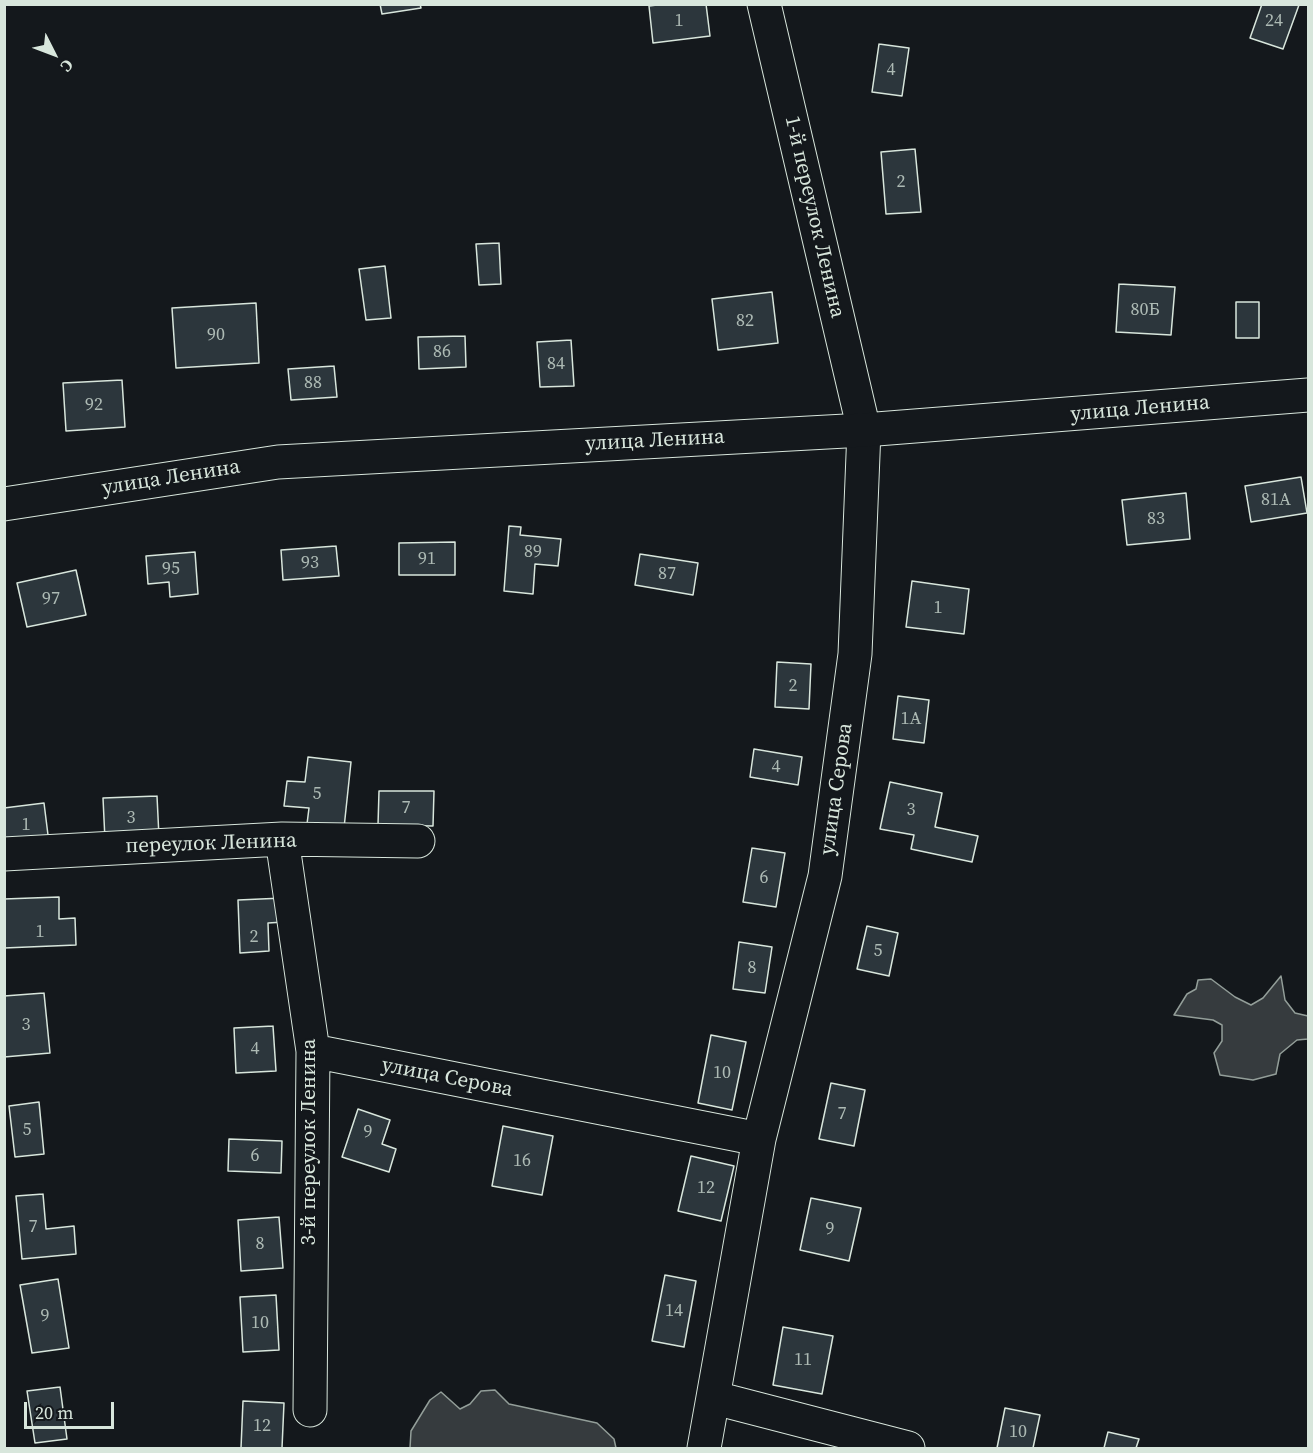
<!DOCTYPE html>
<meta charset="utf-8">
<style>
body{margin:0}
#map{position:relative;width:1313px;height:1453px;overflow:hidden;background:#14181c;font-family:"Source Serif 4",serif}
canvas{display:block}
.frame{position:absolute;inset:0;border:6px solid #d8e6dc;pointer-events:none}
.north{position:absolute;left:24px;top:24px;width:60px;height:60px;-webkit-text-stroke:4px #14181c;paint-order:stroke;rotate:132deg;font-size:16px;font-weight:700;line-height:24px;text-align:center;color:#d8e6dc}
.north::after{content:'';display:block;margin:auto;width:21px;height:27px;background:#d8e6dc;clip-path:polygon(50% 0,100% 100%,50% 72%,0 100%)}
.scale{position:absolute;left:24px;top:1402px;width:90px;height:27px;box-sizing:border-box;border:3px solid #d8e6dc;border-top:0;padding-left:8px;font-size:18px;line-height:21px;white-space:nowrap;color:#d8e6dc;-webkit-text-stroke:4px #14181c;paint-order:stroke}
</style>
<div id="map">
<canvas width="1313" height="1453"></canvas>
<div class="frame"></div>
<div class="north">С</div>
<div class="scale">20 m</div>
</div>
<script>
const ctx = document.querySelector('canvas').getContext('2d');
ctx.lineJoin = 'round';
function fillPath(path, color) { ctx.fillStyle = color; ctx.fill(path, 'evenodd'); }
const shape = rows => new Path2D(rows.map(r => 'M' + r).join(''));
function trace(path, color, width, dash) { ctx.strokeStyle = color; ctx.lineWidth = width; ctx.lineCap = dash ? 'butt' : 'round'; ctx.setLineDash(dash || []); ctx.stroke(path); }
function drawText(font, color, halo, rows, align = 'center') {
  ctx.font = font + ' "Source Serif 4",serif'; ctx.lineWidth = 4.5; ctx.setLineDash([]); ctx.textBaseline = 'middle'; ctx.strokeStyle = halo; ctx.fillStyle = color; for (const [text, x, y, turn = 0] of rows) {
    ctx.save(); ctx.translate(x, y); ctx.rotate((+turn || 0) * Math.PI / 180); ctx.textAlign = isNaN(turn) ? turn : align; if (halo) ctx.strokeText(text, 0, 0); ctx.fillText(text, 0, 0); ctx.restore();
  }
}
const water = shape([
 [1281,976,1285,1000,1295,1013,1308,1016,1308,1039,1297,1040,1280,1054,1276,1074,1253,1080,1220,1075,1214,1053,1222,1041,1222,1025,1213,1020,1174,1015,1187,994,1196,989,1198,980,1211,979,1235,997,1251,1005,1263,998,1281,976],
 [495,1390,509,1404,597,1423,614,1439,616,1448,410,1448,411,1431,430,1400,441,1392,460,1409,470,1404,481,1391,495,1390]
]);
const building = shape([
 [380,4,420,4,421,8,382,14,380,4],
 [665,4,706,4,710,36,653,43,649,6,665,4],
 [1262,4,1299,5,1283,49,1250,38,1262,4],
 [879,44,909,48,902,96,872,92,879,44],
 [915,149,921,212,886,214,881,152,915,149],
 [499,243,501,284,479,285,476,244,499,243],
 [385,266,391,318,366,320,359,269,385,266],
 [1119,284,1175,287,1171,335,1116,332,1119,284],
 [772,292,778,343,718,350,712,299,772,292],
 [1236,302,1259,302,1259,338,1236,338,1236,302],
 [256,303,259,363,176,368,172,308,256,303],
 [465,336,466,367,419,369,418,337,465,336],
 [571,340,574,386,540,387,537,342,571,340],
 [334,366,337,397,291,400,288,369,334,366],
 [122,380,125,427,66,431,63,383,122,380],
 [1301,477,1307,513,1251,522,1245,486,1301,477],
 [1186,493,1190,539,1127,545,1122,500,1186,493],
 [509,526,521,527,520,535,561,539,558,566,535,564,533,594,504,591,509,526],
 [455,542,455,575,399,575,399,543,455,542],
 [336,546,339,576,283,580,281,550,336,546],
 [195,552,198,594,170,597,169,582,148,584,146,556,195,552],
 [640,554,698,563,693,595,635,585,640,554],
 [76,570,86,615,27,627,17,583,76,570],
 [912,581,969,589,964,634,906,627,912,581],
 [777,662,811,664,809,709,775,707,777,662],
 [898,696,929,700,924,743,893,739,898,696],
 [754,749,802,757,798,785,750,777,754,749],
 [308,757,351,762,344,828,307,824,309,808,284,806,287,781,305,782,308,757],
 [890,782,942,793,935,827,978,836,972,862,911,849,914,835,880,829,890,782],
 [379,791,434,791,433,826,378,825,379,791],
 [157,796,159,837,105,840,103,798,157,796],
 [44,803,49,843,4,848,4,808,44,803],
 [752,848,785,853,776,907,743,902,752,848],
 [59,897,59,919,75,918,76,945,4,948,4,899,59,897],
 [283,898,284,922,268,923,269,951,240,953,238,900,283,898],
 [867,926,898,933,889,976,857,969,867,926],
 [739,942,772,947,765,993,733,989,739,942],
 [44,993,50,1053,4,1057,4,996,44,993],
 [273,1026,276,1071,236,1073,234,1028,273,1026],
 [711,1035,746,1042,732,1110,698,1103,711,1035],
 [831,1083,865,1090,854,1146,819,1139,831,1083],
 [39,1102,44,1154,15,1157,9,1106,39,1102],
 [358,1109,390,1120,382,1144,396,1149,389,1172,342,1157,358,1109],
 [503,1126,553,1136,542,1195,492,1186,503,1126],
 [229,1139,282,1141,281,1173,228,1171,229,1139],
 [691,1156,734,1166,721,1221,678,1211,691,1156],
 [43,1194,46,1229,74,1226,76,1254,22,1259,16,1196,43,1194],
 [811,1198,861,1208,849,1261,800,1250,811,1198],
 [279,1217,283,1268,241,1271,238,1220,279,1217],
 [665,1275,696,1281,684,1347,652,1341,665,1275],
 [58,1279,69,1348,32,1353,20,1285,58,1279],
 [276,1295,279,1350,243,1352,240,1297,276,1295],
 [783,1327,833,1336,822,1394,773,1385,783,1327],
 [60,1387,67,1439,35,1443,27,1391,60,1387],
 [243,1401,284,1403,282,1448,241,1448,243,1401],
 [1005,1408,1040,1415,1033,1448,997,1448,1005,1408],
 [1108,1432,1139,1439,1136,1448,1104,1448,1108,1432]
]);
const minor = shape([
 [282,839,313,1051,310,1410],
 [4,854,282,839,418,841],
 [313,1051,759,1139],
 [715,1398,908,1448],
 [704,1448,759,1139,825,876,855,654,864,430,764,4]
]);
const major = shape([
 [4,504,278,462,864,430,1308,395]
]);
const numberNames = [
 ["1",679,21],
 ["24",1274,21],
 ["4",891,70],
 ["2",901,182],
 ["80Б",1145,310],
 ["82",745,321],
 ["90",216,335],
 ["86",442,352],
 ["84",556,364],
 ["88",313,383],
 ["92",94,405],
 ["81А",1276,500],
 ["83",1156,519],
 ["89",533,552],
 ["91",427,559],
 ["93",310,563],
 ["95",171,569],
 ["87",667,574],
 ["97",51,599],
 ["1",938,608],
 ["2",793,686],
 ["1А",911,719],
 ["4",776,767],
 ["5",317,794],
 ["7",406,808],
 ["3",911,810],
 ["3",131,818],
 ["1",26,825],
 ["6",764,878],
 ["1",40,932],
 ["2",254,937],
 ["5",878,951],
 ["8",752,968],
 ["3",26,1025],
 ["4",255,1049],
 ["10",722,1073],
 ["7",842,1114],
 ["5",27,1130],
 ["9",368,1132],
 ["6",255,1156],
 ["16",522,1161],
 ["12",706,1188],
 ["7",33,1227],
 ["9",830,1229],
 ["8",260,1244],
 ["14",674,1311],
 ["9",45,1316],
 ["10",260,1323],
 ["11",803,1360],
 ["12",262,1426],
 ["10",1018,1432]
];
const streetNames = [
 ["1-й переулок Ленина",814,217,77],
 ["улица Ленина",1140,409,-5],
 ["улица Ленина",655,441,-3],
 ["улица Ленина",171,478,-9],
 ["улица Серова",837,789,-82],
 ["переулок Ленина",211,844,-2],
 ["улица Серова",447,1078,11],
 ["3-й переулок Ленина",310,1142,-90]
];
fillPath(water, '#363b3e');
trace(water, '#939e99', 1.5);
fillPath(building, '#2c363c');
trace(building, '#d8e6dc', 1.5);
trace(minor, '#d8e6dc', 35);
trace(major, '#d8e6dc', 35);
trace(minor, '#14181c', 33);
trace(major, '#14181c', 33);
drawText('18px', '#adbab4', null, numberNames);
drawText('21px', '#d8e6dc', '#14181c', streetNames);
</script>
